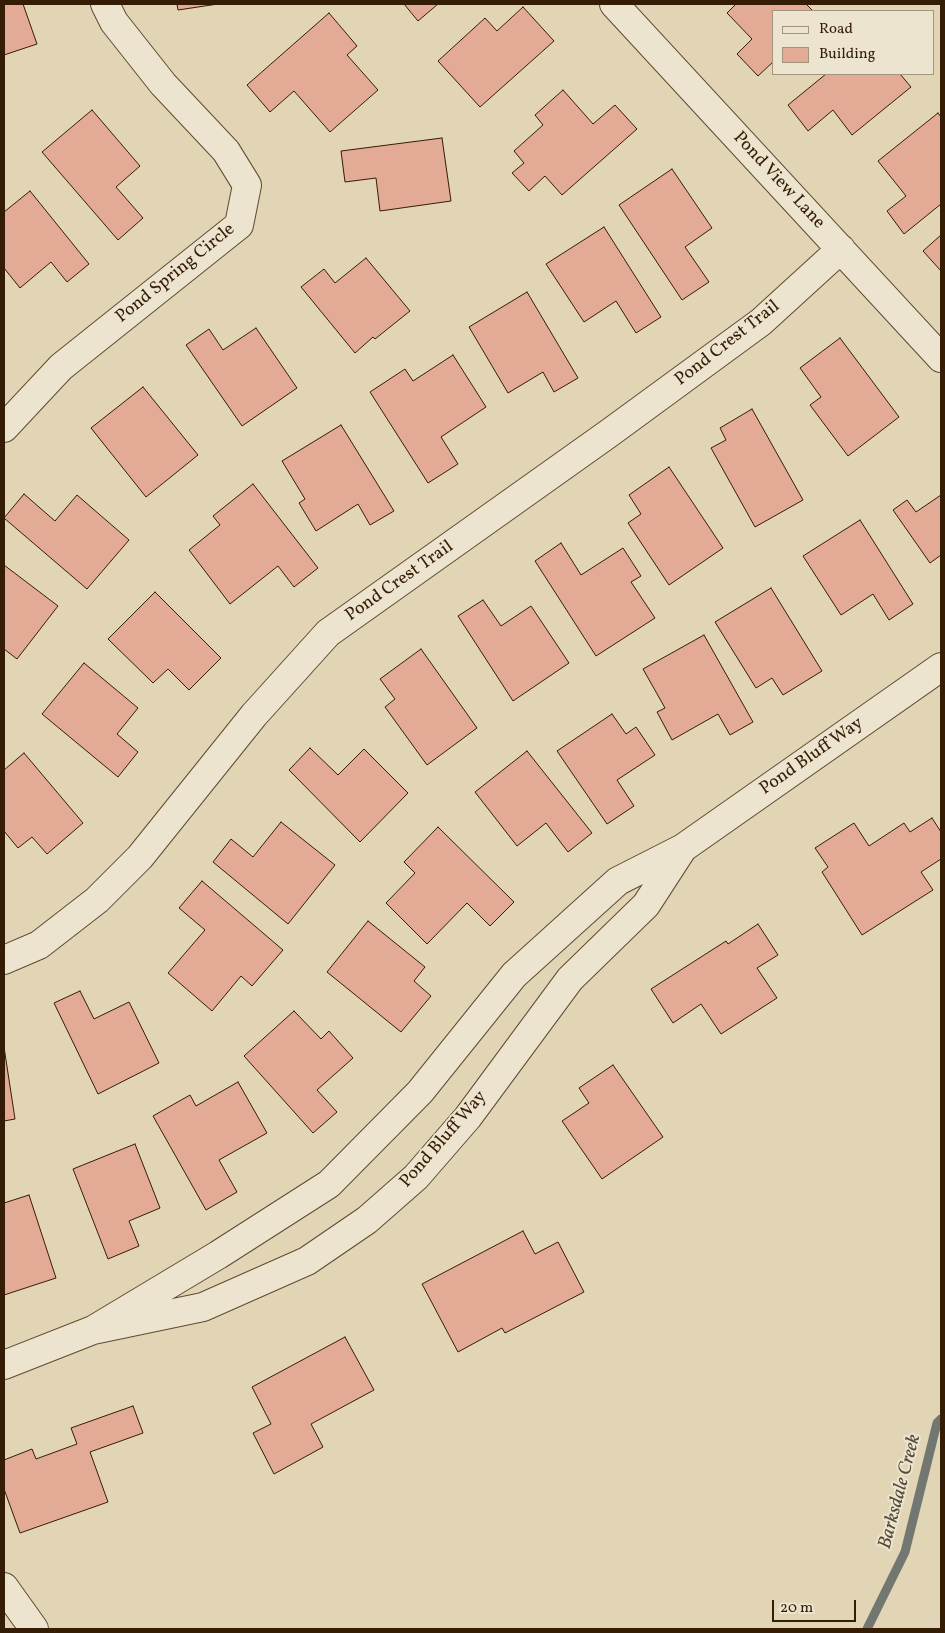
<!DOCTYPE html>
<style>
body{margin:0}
#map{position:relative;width:945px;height:1633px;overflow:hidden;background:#e1d5b5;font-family:Vollkorn,serif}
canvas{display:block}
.frame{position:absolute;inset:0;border:5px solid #351c04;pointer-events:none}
.legend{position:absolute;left:772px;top:10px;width:162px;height:65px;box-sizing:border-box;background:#ece4cf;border:1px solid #a3947e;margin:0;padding:6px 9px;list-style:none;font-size:15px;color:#351c04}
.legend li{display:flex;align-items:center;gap:10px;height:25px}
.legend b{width:25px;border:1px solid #a3947e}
.scale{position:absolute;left:772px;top:1600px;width:84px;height:22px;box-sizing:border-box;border:2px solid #351c04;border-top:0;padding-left:6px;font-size:15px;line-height:18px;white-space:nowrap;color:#351c04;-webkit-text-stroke:4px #ece4cf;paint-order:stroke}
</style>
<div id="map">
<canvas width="945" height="1633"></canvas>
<div class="frame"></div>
<ul class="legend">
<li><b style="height:6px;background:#ece4cf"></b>Road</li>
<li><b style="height:14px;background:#e3ab95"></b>Building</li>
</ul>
<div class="scale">20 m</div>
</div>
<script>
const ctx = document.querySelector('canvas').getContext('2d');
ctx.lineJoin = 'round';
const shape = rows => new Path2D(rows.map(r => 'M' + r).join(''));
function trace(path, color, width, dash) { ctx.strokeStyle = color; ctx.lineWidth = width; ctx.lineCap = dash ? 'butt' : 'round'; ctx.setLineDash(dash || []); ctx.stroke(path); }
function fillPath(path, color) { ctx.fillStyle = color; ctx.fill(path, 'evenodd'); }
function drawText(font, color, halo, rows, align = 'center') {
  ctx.font = font + ' Vollkorn,serif'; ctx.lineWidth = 4; ctx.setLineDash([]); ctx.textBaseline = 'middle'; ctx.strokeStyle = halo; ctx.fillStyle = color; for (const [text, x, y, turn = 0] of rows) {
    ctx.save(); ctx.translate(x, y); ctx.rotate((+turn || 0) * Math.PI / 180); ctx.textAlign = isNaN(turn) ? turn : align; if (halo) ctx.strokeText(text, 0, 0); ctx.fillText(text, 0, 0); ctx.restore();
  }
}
const stream = shape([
 [867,1629,905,1552,937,1423,941,1419]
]);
const building = shape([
 [4,4,23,4,37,44,4,55,4,4],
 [177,4,218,4,178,10,177,4],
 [404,4,438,4,418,21,404,4],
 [736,4,806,4,813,11,774,11,774,61,758,76,737,54,752,39,727,13,736,4],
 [523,7,554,41,480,107,438,61,485,18,497,31,523,7],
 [329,13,357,46,347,55,378,90,330,132,294,91,270,112,247,85,329,13],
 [826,74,900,74,911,87,852,135,833,110,808,131,788,105,826,74],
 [563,90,593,124,615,105,637,129,562,195,545,176,529,191,512,173,524,163,514,151,543,125,535,115,563,90],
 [92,110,140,166,116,187,143,218,118,240,42,152,92,110],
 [938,113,941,117,941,204,904,234,887,211,906,196,878,161,938,113],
 [442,138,451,201,380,211,376,178,345,182,341,151,442,138],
 [672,169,712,228,685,247,709,282,682,300,619,205,672,169],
 [30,191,89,264,67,282,51,262,20,288,4,268,4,212,30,191],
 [604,227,661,317,636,333,616,301,584,322,546,264,604,227],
 [941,235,941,271,923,251,941,235],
 [366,258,410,311,375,339,373,337,355,353,301,287,324,269,335,283,366,258],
 [527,292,578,378,554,392,543,372,508,393,469,327,527,292],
 [256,328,297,388,242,426,186,345,209,329,223,350,256,328],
 [840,338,899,417,848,456,810,405,821,397,800,368,840,338],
 [453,355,486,407,441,437,458,464,428,483,370,392,405,369,413,381,453,355],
 [143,387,198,455,146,497,91,428,143,387],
 [752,409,803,500,755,527,711,448,726,440,720,428,752,409],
 [341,425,394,511,370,525,358,504,316,531,299,503,305,499,282,461,341,425],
 [669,467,723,548,669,585,628,523,641,514,629,495,669,467],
 [253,484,318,568,294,587,278,566,230,604,189,550,220,525,213,516,253,484],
 [24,494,55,521,77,495,129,540,87,589,4,518,24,494],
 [941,495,941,555,930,563,893,510,907,500,916,512,941,495],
 [860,520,913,604,889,620,873,594,841,615,803,556,860,520],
 [561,543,581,575,623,548,641,576,631,582,655,618,596,656,535,561,561,543],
 [4,565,58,606,17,659,4,649,4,565],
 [771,588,822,671,783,695,772,678,756,688,715,622,771,588],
 [155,592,221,658,189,690,168,669,153,683,108,639,155,592],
 [483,600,501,626,531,606,569,663,513,701,458,616,483,600],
 [704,635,753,722,730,735,718,714,672,740,657,712,665,708,643,669,704,635],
 [421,649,477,728,427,765,385,707,395,699,380,679,421,649],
 [84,663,138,708,117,734,138,752,118,777,42,714,84,663],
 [612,714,626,734,636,727,655,755,617,780,634,806,607,824,557,751,612,714],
 [310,748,338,775,364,749,408,793,360,842,289,770,310,748],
 [527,751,592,833,568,852,546,823,517,846,475,792,527,751],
 [24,753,83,823,47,854,32,837,18,848,4,831,4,770,24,753],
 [932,818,941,832,941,859,921,872,933,890,862,935,822,872,828,867,815,848,854,823,869,846,904,823,910,832,932,818],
 [281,822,335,865,288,924,213,862,231,839,253,857,281,822],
 [438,827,514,902,490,926,467,903,427,944,386,903,415,873,404,862,438,827],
 [202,881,283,950,252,986,241,976,212,1011,168,973,205,930,179,908,202,881],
 [368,921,425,967,414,981,431,996,401,1032,327,972,368,921],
 [758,924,778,955,757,968,777,998,721,1034,701,1004,673,1023,651,989,726,941,728,944,758,924],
 [80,991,94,1019,129,1002,159,1063,98,1094,54,1003,80,991],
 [294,1011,321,1039,329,1031,353,1058,317,1090,337,1112,313,1133,244,1056,294,1011],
 [4,1047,15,1119,4,1121,4,1047],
 [613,1065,663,1137,602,1179,562,1121,589,1103,579,1088,613,1065],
 [238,1082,267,1133,219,1160,237,1192,206,1210,153,1116,190,1095,196,1106,238,1082],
 [135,1144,160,1208,129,1221,139,1246,108,1259,73,1169,135,1144],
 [29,1195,56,1278,4,1295,4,1203,29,1195],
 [523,1231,535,1254,558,1242,584,1292,505,1333,502,1328,458,1352,422,1284,523,1231],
 [345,1337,374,1390,311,1424,323,1447,274,1474,253,1433,271,1424,252,1387,345,1337],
 [133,1406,143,1433,90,1452,108,1502,20,1533,4,1489,4,1460,32,1449,36,1459,77,1444,71,1428,133,1406]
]);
const minor = shape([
 [614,4,941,358],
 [4,428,61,367,239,225,247,185,226,151,163,84,114,22,105,4],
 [683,848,646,905,570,979,468,1117,416,1177,367,1220,307,1261,203,1307,93,1330,218,1255,329,1184,420,1092,514,975,618,881,683,848,941,667],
 [4,960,39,945,97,900,140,857,254,715,328,633,608,434,761,322,841,249],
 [4,1365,93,1330],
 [4,1587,34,1629]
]);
const streetNames = [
 ["Pond View Lane",778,181,47],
 ["Pond Spring Circle",176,274,-39],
 ["Pond Crest Trail",728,344,-38],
 ["Pond Crest Trail",400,582,-35],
 ["Pond Bluff Way",812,757,-35],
 ["Pond Bluff Way",444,1140,-49]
];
const waterNames = [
 ["Barksdale Creek",901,1492,-75]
];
trace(stream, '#727871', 9);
fillPath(building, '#e3ab95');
trace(building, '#351c04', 1);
trace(minor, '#604a30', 30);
trace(minor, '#ece4cf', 28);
drawText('18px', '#351c04', '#ece4cf', streetNames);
drawText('italic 19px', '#534a3a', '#ece4cf', waterNames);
</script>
